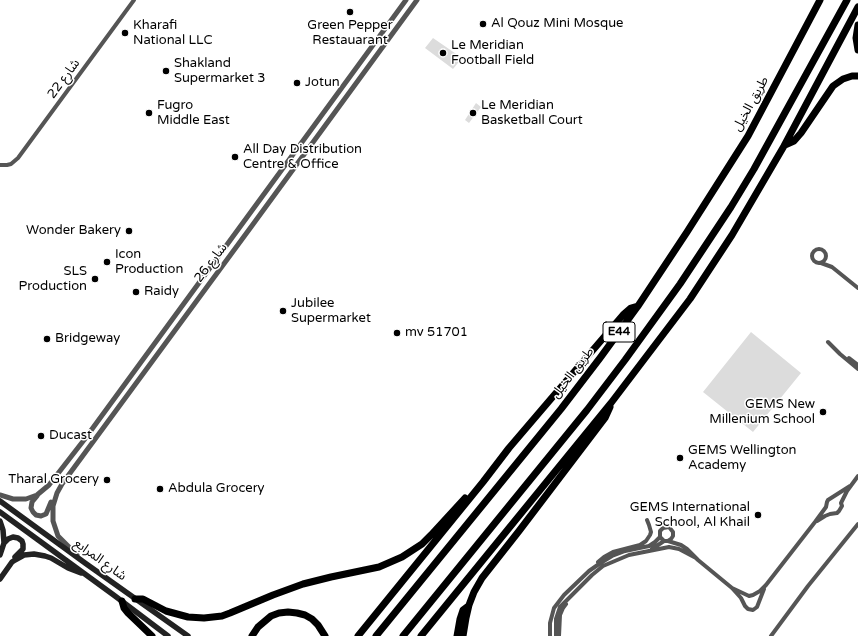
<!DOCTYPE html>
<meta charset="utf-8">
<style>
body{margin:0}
canvas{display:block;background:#fff}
</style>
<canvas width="858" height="636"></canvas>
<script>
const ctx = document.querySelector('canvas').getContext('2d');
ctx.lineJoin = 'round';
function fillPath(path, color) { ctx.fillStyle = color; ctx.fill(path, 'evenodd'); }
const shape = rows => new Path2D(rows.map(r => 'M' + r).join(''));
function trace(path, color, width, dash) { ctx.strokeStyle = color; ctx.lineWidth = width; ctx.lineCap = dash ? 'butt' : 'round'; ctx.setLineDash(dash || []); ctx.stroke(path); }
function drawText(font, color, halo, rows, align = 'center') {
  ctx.font = font + ' "Varela Round","Noto Sans Arabic",sans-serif'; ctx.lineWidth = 3; ctx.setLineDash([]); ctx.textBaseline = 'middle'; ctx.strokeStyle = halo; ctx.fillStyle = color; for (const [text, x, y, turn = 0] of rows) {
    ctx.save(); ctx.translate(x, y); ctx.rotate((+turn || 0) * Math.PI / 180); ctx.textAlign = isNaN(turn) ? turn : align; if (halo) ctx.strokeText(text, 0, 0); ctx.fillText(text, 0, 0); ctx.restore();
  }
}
const green = shape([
 [433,38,462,58,453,69,425,48],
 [476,103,481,107,469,123,465,120],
 [751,332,801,373,753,432,703,392]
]);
const minor = shape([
 [0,165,7,165,11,164,18,158,134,0],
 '812 256a7 7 0 1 1 14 0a7 7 0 1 1-14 0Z',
 [821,263,832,267,858,288],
 [828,342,840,354,858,369],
 [849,358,858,365],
 [817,521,825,516,830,514,837,513,839,511,842,506,841,503,847,491,858,476],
 [668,541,681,545,687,549,698,560,732,588,741,598,745,606,748,609,753,610,757,607,764,589],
 [652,549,664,541,668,541,671,539,673,536,673,532,669,527,663,528,660,531,660,537,664,541],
 [598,562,604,557,613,552,640,545,646,541,650,535,651,532,649,525,647,520],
 [732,588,749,596,753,595,760,591,766,585,815,522,826,507,827,502,828,500,850,486],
 [550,636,550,623,554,608,564,595,589,571,599,564,612,556,625,551,649,546,655,542,660,537],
 [556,636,556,619,560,607,592,575,603,566,629,555,669,547,679,549,696,558],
 [559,636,560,615,563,608,566,604],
 [771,636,808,586,858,524]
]);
const tertiary = shape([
 [0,495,13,499,26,499,37,495,49,485,84,440,406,0],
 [37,496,32,502,31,508,33,512,36,515,41,516,46,514,51,502],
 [77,555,58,536,53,521,53,506,57,493,62,484,251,227,417,0]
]);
const secondary = shape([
 [0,501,85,563,188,636],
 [0,512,115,596,168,636],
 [0,521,3,530,4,543,0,555],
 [4,543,8,539,13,537,18,538,22,541,23,544,23,549,15,557],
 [0,579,12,562,15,560,24,555,34,554,45,556,51,558,68,568,81,573]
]);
const motorway = shape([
 [858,25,856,38,858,50],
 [785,145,794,141,801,133,833,86,843,79,852,76,858,76],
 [135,599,143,599,166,611,188,617,204,618,222,616,230,613,273,595,303,584,331,577,379,567,402,557,422,544,431,535,465,498],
 [122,601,124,608,128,613,152,636],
 [252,636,258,627,271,616,279,613,288,612,297,613,305,615,312,619,318,625,325,636],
 [358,636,483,482,509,448,550,400,623,315,631,308,638,306],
 [376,636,561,409,600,358,638,306,687,232,748,136,820,0],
 [403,636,587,410,625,360,680,284,731,207,754,169,847,0],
 [421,636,611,403,690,299,732,235,784,146,858,7],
 [457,636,460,619,463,610,467,607],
 [463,636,466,618,469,605,474,592,482,578,519,531,605,418,610,407]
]);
const markers = [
 [350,12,4,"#000"],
 [483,24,4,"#000"],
 [125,33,4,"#000"],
 [443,53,4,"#000"],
 [166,71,4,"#000"],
 [297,83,4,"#000"],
 [149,113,4,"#000"],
 [473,113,4,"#000"],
 [235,157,4,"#000"],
 [129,231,4,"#000"],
 [107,262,4,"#000"],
 [95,279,4,"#000"],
 [136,292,4,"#000"],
 [283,311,4,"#000"],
 [397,333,4,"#000"],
 [47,339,4,"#000"],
 [823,412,4,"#000"],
 [41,436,4,"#000"],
 [680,458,4,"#000"],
 [107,480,4,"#000"],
 [160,489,4,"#000"],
 [758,515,4,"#000"]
];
const shields = [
 [619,332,32]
];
const shieldNames = [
 ["E44",619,332]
];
const poiNames = [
 ["Al Qouz Mini Mosque",491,24],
 ["Kharafi",133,26],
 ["National LLC",133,41],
 ["Green Pepper",350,26,"center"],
 ["Restauarant",350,41,"center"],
 ["Le Meridian",451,46],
 ["Football Field",451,61],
 ["Shakland",174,64],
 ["Supermarket 3",174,79],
 ["Jotun",305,83],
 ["Fugro",157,106],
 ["Middle East",157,121],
 ["Le Meridian",481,106],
 ["Basketball Court",481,121],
 ["All Day Distribution",243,150],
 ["Centre & Office",243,165],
 ["Wonder Bakery",121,231,"right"],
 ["Icon",115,255],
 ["Production",115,270],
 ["SLS",87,272,"right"],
 ["Production",87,287,"right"],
 ["Raidy",144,292],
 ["Jubilee",291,304],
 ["Supermarket",291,319],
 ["mv 51701",405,333],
 ["Bridgeway",55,339],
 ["GEMS New",815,405,"right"],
 ["Millenium School",815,420,"right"],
 ["Ducast",49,436],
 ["GEMS Wellington",688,451],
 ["Academy",688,466],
 ["Tharal Grocery",99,480,"right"],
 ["Abdula Grocery",168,489],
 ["GEMS International",750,508,"right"],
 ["School, Al Khail",750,523,"right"]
];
const streetNames = [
 ["شارع 22",64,79,-54],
 ["طريق الخيل",751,104,-61],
 ["شارع 26",211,263,-53],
 ["طريق الخيل",573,373,-52],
 ["شارع المرابع",100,560,36]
];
fillPath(green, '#dcdcdc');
trace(minor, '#555', 4);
trace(tertiary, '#555', 5);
trace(secondary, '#222', 5.5);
trace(motorway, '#000', 7);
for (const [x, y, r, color] of markers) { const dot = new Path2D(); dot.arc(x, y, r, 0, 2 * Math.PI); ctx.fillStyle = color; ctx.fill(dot); trace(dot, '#fff', 1.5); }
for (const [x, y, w] of shields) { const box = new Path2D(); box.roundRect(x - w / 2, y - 10, w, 20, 3); ctx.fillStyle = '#fff'; ctx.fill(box); trace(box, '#000', 1); }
drawText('bold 12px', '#000', null, shieldNames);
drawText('13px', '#000', '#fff', poiNames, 'left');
drawText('13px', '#000', '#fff', streetNames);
</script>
